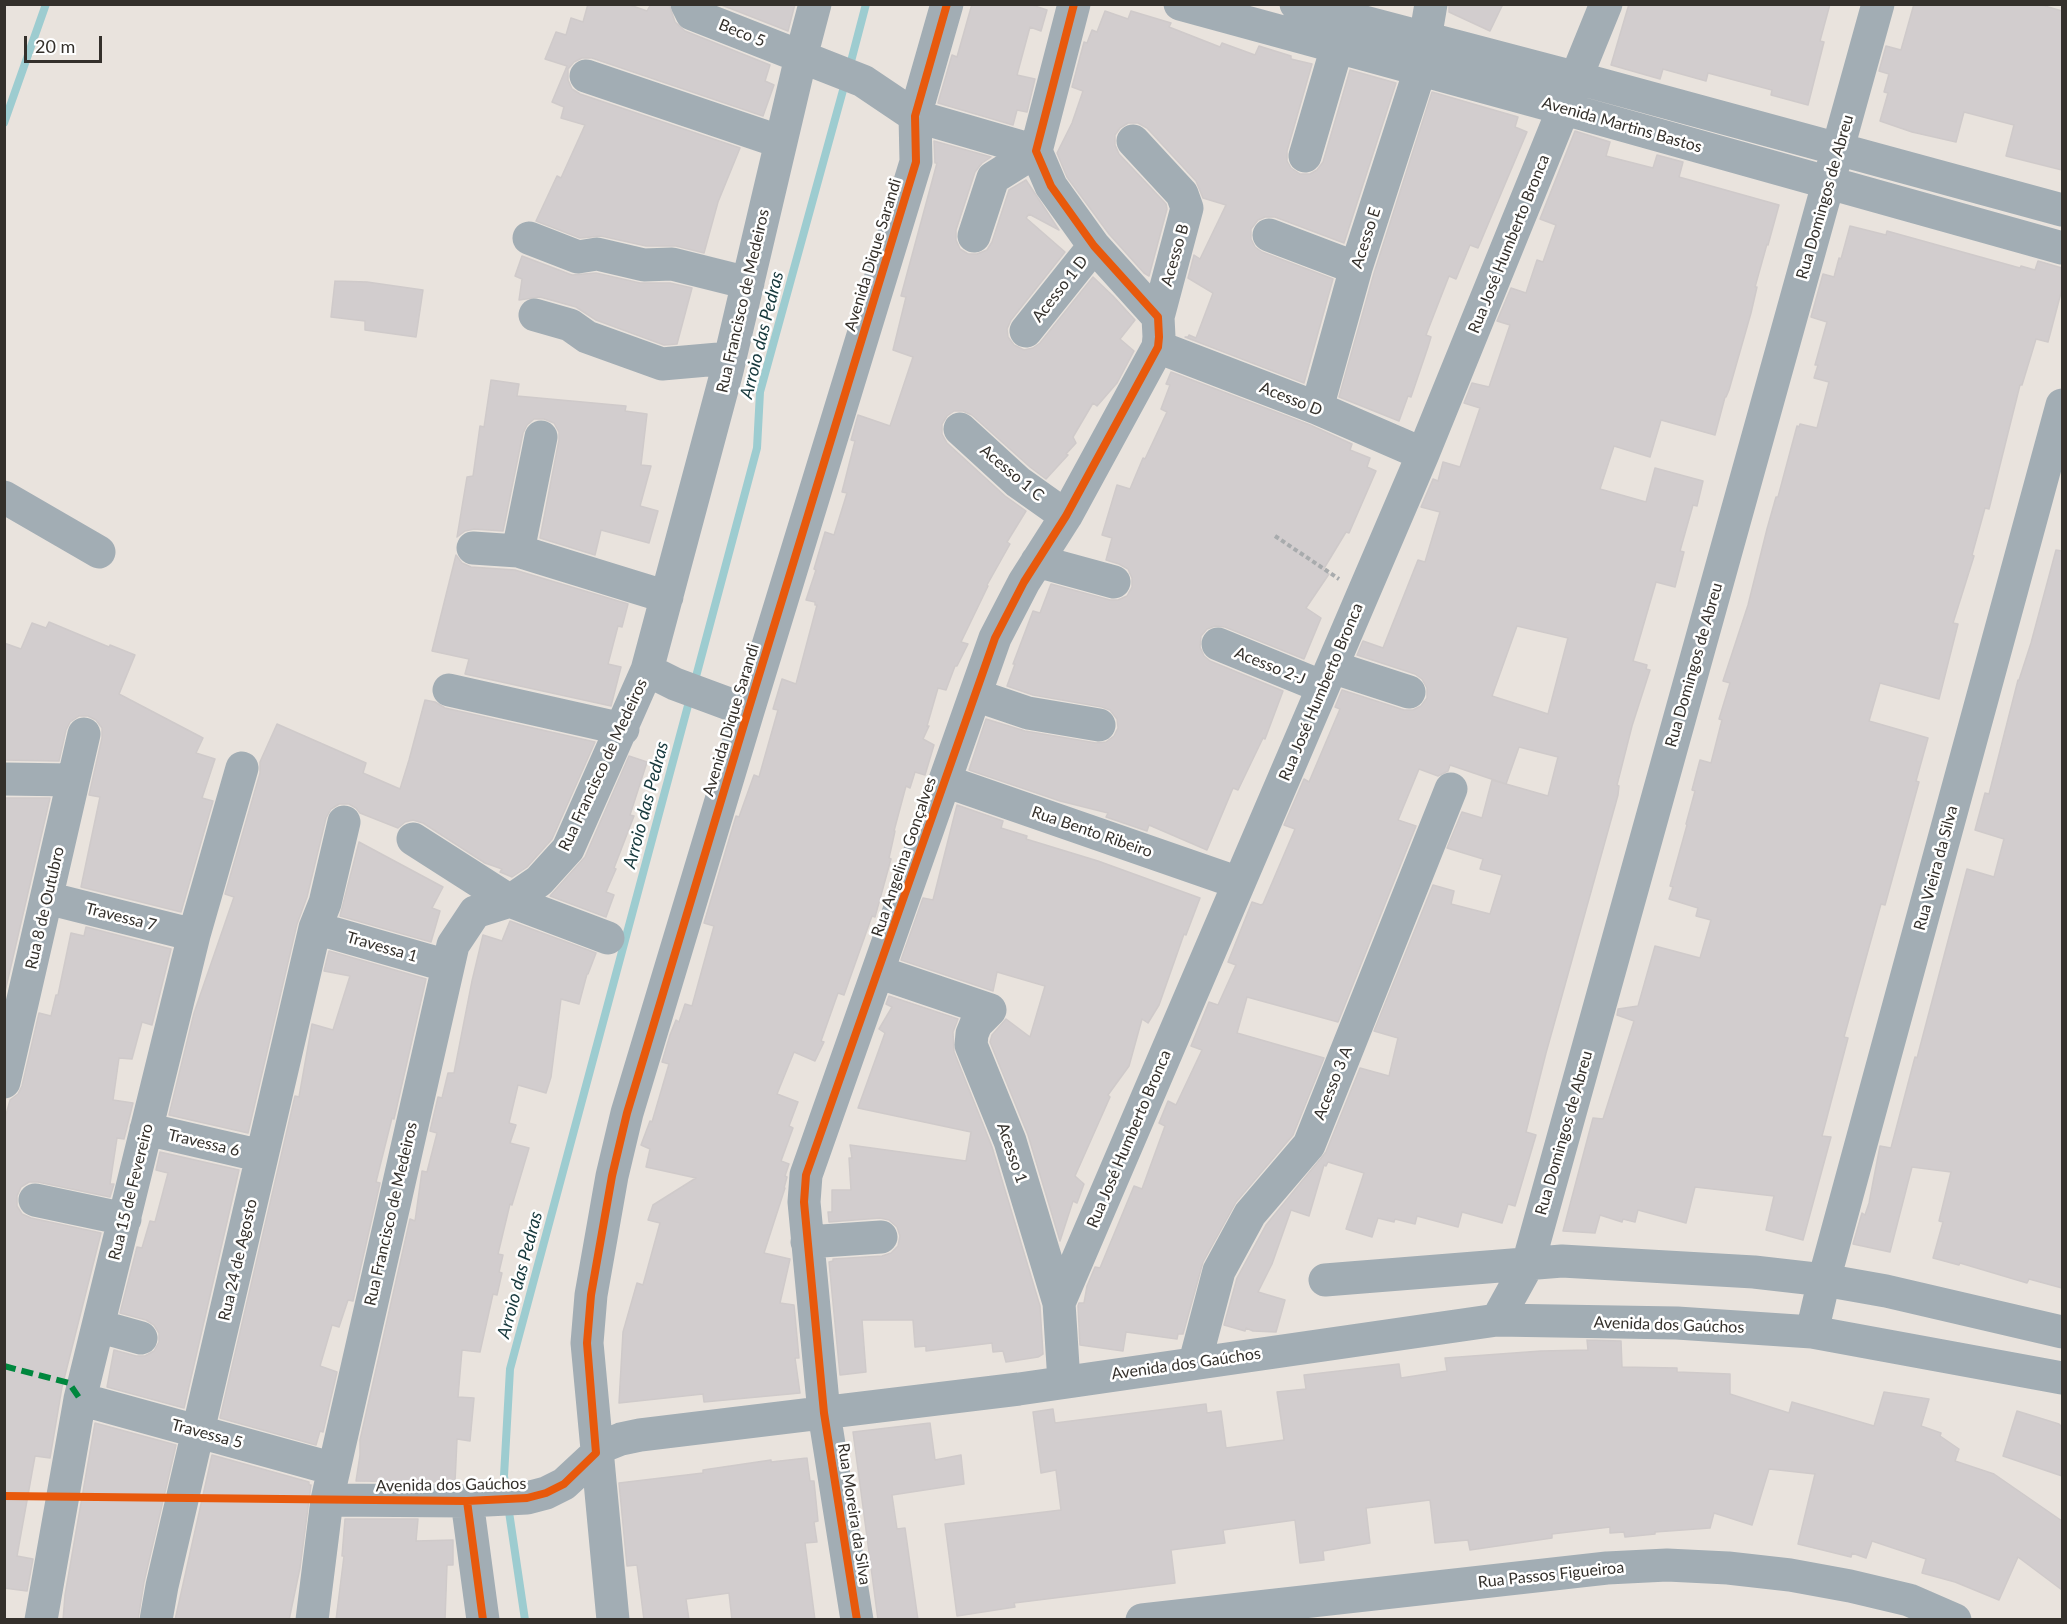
<!DOCTYPE html>
<meta charset="utf-8">
<style>
body{margin:0}
#map{position:relative;width:2067px;height:1624px;overflow:hidden;background:#e9e3dd;font-family:Lato,sans-serif}
canvas{display:block}
.frame{position:absolute;inset:0;border:6px solid #34302b;pointer-events:none}
.scale{position:absolute;left:24px;top:36px;width:78px;height:27px;box-sizing:border-box;border:3px solid #34302b;border-top:0;padding-left:8px;font-size:18px;line-height:21px;white-space:nowrap;color:#34302b;-webkit-text-stroke:4px #fff;paint-order:stroke}
</style>
<div id="map">
<canvas width="2067" height="1624"></canvas>
<div class="frame"></div>
<div class="scale">20 m</div>
</div>
<script>
const ctx = document.querySelector('canvas').getContext('2d');
ctx.lineJoin = 'round';
const shape = rows => new Path2D(rows.map(r => 'M' + r).join(''));
function trace(path, color, width, dash) { ctx.strokeStyle = color; ctx.lineWidth = width; ctx.lineCap = dash ? 'butt' : 'round'; ctx.setLineDash(dash || []); ctx.stroke(path); }
function fillPath(path, color) { ctx.fillStyle = color; ctx.fill(path, 'evenodd'); }
function drawText(font, color, halo, rows, align = 'center') {
  ctx.font = font + ' Lato,sans-serif'; ctx.lineWidth = 5; ctx.setLineDash([]); ctx.textBaseline = 'middle'; ctx.strokeStyle = halo; ctx.fillStyle = color; for (const [text, x, y, turn = 0] of rows) {
    ctx.save(); ctx.translate(x, y); ctx.rotate((+turn || 0) * Math.PI / 180); ctx.textAlign = isNaN(turn) ? turn : align; if (halo) ctx.strokeText(text, 0, 0); ctx.fillText(text, 0, 0); ctx.restore();
  }
}
const stream = shape([
 [849,69,866,4],
 [4,123,46,4],
 [694,684,757,448,760,392,845,83],
 [506,1490,504,1476,510,1369,690,698],
 [508,1505,525,1620]
]);
const building = shape([
 [588,4,627,4,647,11,651,4,669,4,675,22,685,31,770,65,765,81,774,85,763,116,592,58,582,58,574,62,568,69,568,80,572,89,580,94,740,148,718,202,704,253,676,246,646,246,601,236,580,238,536,221,557,176,561,178,585,125,561,118,564,107,552,102,567,66,545,59,556,32,566,35,571,18,583,22,588,4],
 [719,4,795,4,788,31,719,4],
 [972,4,1029,4,1047,10,1041,31,1030,27,1017,75,1035,79,1027,112,1017,110,1013,125,938,103,952,55,957,57,972,4],
 [1449,4,1503,4,1490,31,1449,12,1449,4],
 [1629,4,1830,4,1820,41,1824,42,1808,105,1771,95,1772,90,1708,73,1706,81,1663,69,1660,79,1611,65,1629,4],
 [1914,4,2038,4,2062,11,2062,170,2006,156,2014,125,1964,112,1956,142,1912,132,1880,121,1888,93,1884,92,1889,74,1879,71,1886,46,1901,50,1914,4],
 [1105,11,1128,19,1131,11,1171,23,1169,27,1220,47,1222,43,1255,55,1259,46,1291,56,1291,59,1312,64,1287,151,1287,161,1291,168,1300,174,1310,174,1317,170,1323,162,1350,70,1396,83,1344,243,1275,217,1265,217,1258,220,1251,229,1251,239,1255,247,1262,252,1333,279,1304,383,1185,337,1188,337,1189,335,1196,338,1213,293,1188,278,1194,255,1200,259,1226,205,1203,198,1196,181,1147,128,1138,123,1128,123,1120,128,1115,135,1115,145,1119,154,1166,204,1167,209,1149,276,1144,273,1109,234,1067,177,1057,153,1072,123,1083,91,1072,87,1084,42,1087,43,1092,30,1097,32,1105,11],
 [1432,92,1518,117,1515,127,1527,132,1478,248,1470,245,1456,279,1449,276,1426,335,1431,337,1428,347,1411,397,1408,396,1399,421,1339,397,1374,273,1432,92],
 [1575,131,1610,142,1606,156,1653,168,1657,155,1683,162,1679,177,1779,205,1768,245,1767,244,1755,287,1757,287,1751,313,1729,390,1726,397,1725,397,1715,435,1661,420,1650,457,1614,446,1600,489,1646,502,1655,468,1703,481,1697,506,1693,505,1680,551,1684,552,1675,587,1656,582,1633,661,1647,665,1646,669,1650,670,1632,726,1617,785,1619,786,1618,795,1546,1053,1526,1132,1536,1135,1515,1206,1508,1204,1502,1223,1462,1212,1458,1227,1417,1216,1415,1224,1395,1219,1394,1222,1378,1218,1372,1237,1346,1229,1364,1173,1328,1162,1326,1166,1324,1165,1309,1216,1291,1210,1272,1264,1258,1292,1285,1300,1276,1332,1253,1331,1246,1328,1245,1331,1224,1325,1237,1278,1266,1225,1326,1152,1360,1068,1389,1076,1398,1038,1374,1031,1433,885,1454,891,1451,904,1490,914,1502,875,1480,869,1483,859,1447,848,1462,812,1482,818,1492,780,1548,796,1558,757,1519,747,1506,784,1450,765,1448,771,1438,776,1419,769,1398,820,1416,826,1338,1022,1247,997,1237,1033,1324,1058,1293,1135,1236,1202,1203,1262,1183,1334,1178,1334,1177,1339,1126,1332,1123,1351,1080,1345,1078,1306,1079,1303,1084,1303,1087,1286,1095,1267,1100,1268,1134,1186,1142,1189,1165,1126,1159,1123,1168,1101,1176,1105,1202,1050,1191,1046,1209,1002,1218,1005,1236,965,1228,962,1252,902,1261,905,1263,904,1295,829,1284,825,1304,779,1309,782,1340,709,1335,707,1342,690,1404,710,1413,710,1421,706,1427,698,1427,688,1422,679,1415,674,1357,655,1363,641,1383,648,1418,560,1425,562,1440,512,1421,507,1433,479,1438,481,1443,462,1460,467,1480,408,1464,403,1472,383,1489,387,1510,325,1497,321,1511,288,1526,293,1537,260,1543,262,1556,225,1540,219,1575,131],
 [1517,626,1568,638,1548,714,1492,696,1517,626],
 [934,141,991,157,982,163,975,172,956,230,956,240,960,249,968,254,977,254,987,250,992,242,1009,190,1026,180,1059,230,1029,214,1026,218,1065,252,1011,320,1007,329,1008,337,1014,345,1024,350,1033,348,1040,343,1093,277,1113,296,1135,320,1120,339,1134,351,1117,383,1097,406,1093,403,1073,437,1076,443,1066,454,1068,455,1046,479,1030,467,972,415,963,411,954,411,947,416,942,424,942,434,947,443,1005,496,1026,511,1007,542,1010,544,987,585,988,586,961,642,968,644,957,666,955,666,946,690,938,688,927,726,929,726,923,739,934,745,925,775,915,772,910,788,906,786,894,831,895,831,889,858,891,859,875,917,872,916,844,995,838,993,821,1041,824,1042,815,1061,794,1052,777,1094,798,1102,789,1126,793,1128,781,1161,789,1164,785,1176,787,1177,784,1188,785,1188,764,1253,790,1259,780,1303,794,1305,799,1358,795,1358,800,1393,704,1402,703,1394,619,1403,623,1332,637,1283,643,1285,660,1223,648,1220,653,1205,696,1178,646,1167,650,1149,641,1145,650,1121,652,1122,669,1064,662,1062,670,1035,676,1020,679,1022,685,1004,692,1006,714,926,704,923,736,816,739,817,754,775,759,777,778,710,773,709,782,679,796,684,817,605,815,605,815,602,806,600,816,570,814,569,825,532,834,535,847,493,842,492,855,441,851,440,858,415,890,426,913,357,893,350,906,297,901,296,937,163,935,163,934,141],
 [1850,226,1886,235,1887,231,2020,268,2021,266,2035,270,2038,261,2062,268,2062,289,2048,342,2036,339,2022,385,2020,385,1989,509,1985,508,1972,555,1974,556,1953,623,1958,624,1939,699,1880,683,1869,721,1928,738,1916,781,1919,782,1885,905,1881,904,1844,1037,1848,1038,1822,1136,1831,1137,1803,1240,1766,1230,1774,1196,1695,1187,1686,1223,1638,1210,1635,1222,1623,1219,1622,1222,1600,1215,1595,1233,1563,1231,1593,1118,1603,1119,1634,1021,1617,1015,1618,1009,1638,1006,1655,946,1700,958,1711,920,1696,916,1698,908,1669,899,1673,887,1670,886,1687,825,1686,824,1695,791,1692,790,1700,760,1711,763,1722,720,1719,719,1730,683,1723,681,1748,605,1767,529,1776,497,1778,497,1797,426,1799,427,1800,424,1817,428,1829,382,1814,378,1818,365,1815,365,1827,322,1811,317,1823,274,1834,277,1839,258,1841,259,1850,226],
 [522,256,572,275,596,273,640,283,670,283,692,288,677,344,664,345,596,320,576,307,540,297,519,300,522,279,515,276,522,256],
 [335,281,367,282,423,290,416,337,365,330,365,321,331,317,335,281],
 [1171,372,1310,425,1352,444,1350,450,1370,458,1367,467,1376,471,1349,533,1346,532,1323,570,1329,574,1306,608,1321,618,1304,659,1225,627,1215,626,1207,629,1201,636,1200,647,1204,656,1210,661,1283,691,1265,739,1263,738,1238,790,1233,788,1207,850,1149,825,1147,831,1106,817,1108,813,1060,801,969,770,986,719,1025,731,1096,743,1106,742,1114,736,1118,728,1117,719,1110,710,1102,707,1033,695,1007,686,1015,664,1013,664,1033,611,1040,613,1051,584,1110,600,1118,600,1127,596,1132,587,1132,578,1128,569,1119,564,1106,560,1112,538,1102,535,1117,485,1130,489,1143,458,1145,459,1167,412,1161,409,1170,385,1166,384,1171,372],
 [491,380,519,384,517,396,626,406,625,411,647,414,641,465,651,466,640,506,658,511,649,543,601,530,595,555,540,538,559,440,559,432,554,423,544,419,534,419,527,425,523,433,503,531,474,529,465,531,457,537,467,477,473,476,480,426,484,427,491,380],
 [2056,550,2062,551,2062,1288,2029,1279,2027,1283,1960,1263,1959,1265,1933,1258,1943,1222,1939,1221,1951,1172,1912,1167,1890,1252,1853,1244,1862,1213,1865,1215,1869,1203,1880,1146,1891,1148,1915,1057,1917,1058,1967,869,1994,877,2004,839,1975,830,1985,793,1989,794,2018,680,2019,680,2031,643,2056,550],
 [456,555,462,563,471,567,515,570,628,604,622,627,618,626,608,664,621,667,611,706,465,674,469,659,432,651,456,555],
 [49,622,109,647,110,645,135,655,119,694,203,738,196,753,215,759,202,798,213,801,181,912,81,887,100,797,89,795,102,738,102,728,96,720,88,716,79,716,70,722,66,730,59,761,4,760,4,643,21,649,32,623,46,628,49,622],
 [425,700,435,702,445,708,595,742,552,839,527,867,512,877,500,872,502,869,485,863,423,823,413,820,405,822,398,828,360,813,356,808,349,804,339,804,331,809,326,818,307,897,297,924,248,1133,169,1115,194,1013,234,897,225,894,260,773,260,762,277,724,366,763,363,773,400,789,409,760,425,700],
 [629,756,647,762,630,815,634,816,614,868,616,869,606,892,614,895,606,917,550,896,585,857,629,756],
 [4,798,50,798,4,996,4,798],
 [957,805,1003,821,1001,828,1027,836,1026,839,1098,861,1200,898,1186,935,1184,934,1159,1005,1148,1023,1142,1019,1129,1066,1108,1095,1110,1097,1075,1176,1084,1184,1077,1203,1073,1201,1060,1241,1028,1135,990,1042,992,1035,1006,1019,1030,1037,1045,986,997,972,993,991,901,960,923,898,933,900,957,805],
 [359,842,443,887,432,908,440,911,431,942,340,916,359,842],
 [510,921,596,953,588,974,587,974,579,1004,561,999,551,1077,546,1093,518,1085,509,1123,516,1125,510,1143,529,1148,512,1205,510,1204,498,1254,503,1255,499,1272,502,1273,497,1295,493,1294,480,1352,462,1350,458,1397,474,1398,470,1441,457,1439,455,1482,356,1481,360,1455,360,1440,410,1219,415,1221,422,1171,427,1172,437,1133,430,1131,438,1097,442,1098,448,1073,454,1073,472,981,483,935,502,941,510,921],
 [86,927,171,949,152,1025,142,1022,132,1059,119,1058,113,1100,133,1103,124,1139,117,1138,110,1184,114,1184,110,1197,38,1182,29,1182,21,1187,17,1196,17,1206,22,1214,31,1218,101,1233,62,1387,50,1458,35,1456,17,1556,33,1559,27,1591,4,1588,4,1122,10,1100,18,1094,22,1086,39,1013,51,1016,56,995,58,995,71,933,84,936,86,927],
 [329,951,426,979,394,1119,392,1118,376,1182,380,1183,353,1301,348,1300,339,1327,332,1325,320,1366,337,1372,323,1432,320,1431,316,1445,220,1418,295,1096,299,1097,312,1024,333,1030,350,976,324,971,329,951],
 [889,996,958,1019,953,1032,954,1052,992,1147,1040,1306,1043,1354,1038,1357,1006,1362,1003,1351,993,1352,992,1343,926,1351,926,1346,915,1347,913,1320,862,1320,866,1372,840,1375,829,1262,833,1261,833,1259,882,1256,891,1253,898,1246,900,1236,897,1227,889,1220,880,1218,829,1222,828,1212,832,1212,832,1190,851,1190,849,1158,852,1158,850,1145,966,1161,971,1132,858,1108,885,1033,879,1029,892,1007,886,1004,889,996],
 [160,1152,239,1170,184,1408,107,1387,114,1350,136,1356,145,1356,154,1351,159,1342,159,1333,154,1325,146,1320,120,1313,137,1247,142,1248,150,1221,155,1222,168,1173,156,1170,160,1152],
 [1587,1340,1621,1341,1622,1367,1677,1368,1677,1372,1730,1374,1730,1394,1789,1413,1792,1402,1874,1426,1884,1392,1929,1399,1921,1426,1941,1433,1940,1436,1959,1449,1955,1461,1994,1474,2062,1521,2062,1590,2018,1557,1999,1600,1955,1582,1922,1573,1926,1559,1872,1541,1866,1558,1852,1553,1851,1557,1798,1544,1815,1474,1769,1469,1752,1525,1714,1513,1710,1528,1655,1532,1655,1534,1625,1537,1624,1532,1610,1533,1610,1527,1552,1534,1552,1538,1470,1550,1468,1540,1435,1543,1430,1500,1366,1508,1370,1543,1323,1551,1324,1560,1300,1563,1295,1520,1223,1530,1225,1543,1171,1550,1175,1583,1014,1603,1015,1607,957,1616,945,1524,1061,1510,1056,1470,1041,1473,1033,1412,1053,1409,1055,1423,1206,1404,1207,1413,1221,1411,1226,1448,1284,1440,1277,1392,1306,1389,1304,1375,1399,1364,1401,1378,1447,1371,1445,1358,1541,1351,1588,1350,1587,1340],
 [2017,1411,2059,1424,2062,1427,2062,1476,2003,1456,2017,1411],
 [95,1423,176,1445,144,1582,138,1620,63,1620,65,1595,95,1423],
 [930,1423,935,1460,961,1455,964,1484,892,1495,897,1529,905,1528,918,1620,878,1620,853,1432,930,1423],
 [212,1455,309,1482,309,1485,311,1485,300,1568,289,1620,175,1620,212,1455],
 [807,1458,810,1481,814,1481,818,1521,814,1522,817,1542,805,1543,815,1620,732,1620,729,1593,686,1599,689,1620,644,1620,637,1565,627,1566,619,1483,703,1473,703,1470,771,1460,771,1462,807,1458],
 [345,1519,418,1519,416,1541,453,1540,453,1565,447,1565,445,1620,336,1620,344,1556,342,1556,345,1519]
]);
const path = shape([
 [1275,536,1339,579]
]);
const minor = shape([
 [687,4,692,14,863,81,915,116,1036,151],
 [1180,4,1565,109,2062,248],
 [1296,4,1577,78,2062,210],
 [1425,39,1431,4],
 [586,76,781,142],
 [1133,141,1182,194,1187,208,1158,317],
 [1305,156,1337,47],
 [1269,235,1356,268],
 [974,236,993,178,1036,151],
 [529,238,578,257,597,254,644,265,672,264,748,283],
 [535,315,570,325,587,337,662,364,730,358],
 [1026,331,1094,246],
 [1158,347,1317,408,1423,454],
 [1317,408,1356,268,1420,70],
 [960,429,1018,482,1066,516],
 [4,497,99,552],
 [473,548,518,551,667,597],
 [518,551,541,437],
 [1037,561,1114,582],
 [1218,644,1323,687],
 [1332,667,1409,692],
 [647,670,675,684,748,711],
 [449,690,623,729],
 [975,695,1028,713,1099,725],
 [4,779,73,780],
 [945,781,1239,883],
 [413,839,510,901,608,938],
 [47,898,194,935],
 [315,928,448,966],
 [878,972,990,1010,976,1024,972,1034,971,1045,1010,1141,1059,1303],
 [4,1082,84,734],
 [146,1129,262,1156],
 [35,1200,125,1219],
 [807,1242,881,1237],
 [1325,1280,1562,1261,1754,1272,1824,1280,1886,1291,2062,1332],
 [1497,1320,1528,1264,1878,4],
 [98,1326,141,1338],
 [1812,1332,1824,1280,2062,405],
 [1195,1362,1219,1271,1250,1214,1309,1145,1451,789],
 [1064,1382,1059,1303,1423,454,1606,4],
 [80,1399,334,1469],
 [327,1500,467,1501,527,1498,546,1493,564,1484,606,1445,621,1439,640,1435,1019,1389,1497,1320,1677,1323,1812,1332,2062,1378],
 [467,1501,483,1620],
 [41,1620,80,1399,194,935,242,768],
 [156,1620,162,1586,315,928,325,903,344,822],
 [312,1620,327,1500,453,945,475,912,510,901,539,881,568,849,647,670,727,371,801,57,815,4],
 [613,1620,587,1343,591,1295,612,1176,627,1113,748,711,916,162,915,116,947,4],
 [857,1620,824,1413,804,1202,806,1175,995,638,1024,582,1066,516,1158,347,1159,337,1158,317,1094,246,1051,186,1036,151,1074,4],
 [1142,1620,1607,1568,1667,1565,1728,1568,1790,1575,1850,1586,1909,1600,1955,1620]
]);
const quiet = shape([
 [4,1366,69,1383,80,1399]
]);
const cycleway = shape([
 [4,1496,467,1501,527,1498,546,1493,564,1484,596,1453,587,1343,591,1295,612,1176,627,1113,748,711,916,162,915,116,947,4],
 [467,1501,483,1620],
 [857,1620,824,1413,804,1202,806,1175,995,638,1024,582,1066,516,1158,347,1159,337,1158,317,1094,246,1051,186,1036,151,1074,4]
]);
const streetNames = [
 ["Beco 5",742,33,22],
 ["Avenida Martins Bastos",1622,125,16],
 ["Rua Domingos de Abreu",1825,197,-74],
 ["Acesso E",1366,238,-72],
 ["Rua José Humberto Bronca",1509,244,-68],
 ["Avenida Dique Sarandi",873,255,-73],
 ["Acesso B",1175,255,-74],
 ["Acesso 1 D",1060,289,-52],
 ["Rua Francisco de Medeiros",743,301,-77],
 ["Acesso D",1291,399,22],
 ["Acesso 1 C",1012,473,40],
 ["Rua Domingos de Abreu",1694,665,-74],
 ["Acesso 2-J",1270,666,22],
 ["Rua José Humberto Bronca",1321,692,-67],
 ["Avenida Dique Sarandi",731,720,-73],
 ["Rua Francisco de Medeiros",603,765,-65],
 ["Rua Bento Ribeiro",1092,832,19],
 ["Rua Angelina Gonçalves",904,857,-71],
 ["Rua Vieira da Silva",1936,868,-75],
 ["Rua 8 de Outubro",45,908,-77],
 ["Travessa 7",121,917,14],
 ["Travessa 1",382,947,16],
 ["Acesso 3 A",1333,1083,-68],
 ["Rua Domingos de Abreu",1564,1133,-74],
 ["Rua José Humberto Bronca",1129,1139,-67],
 ["Travessa 6",204,1143,13],
 ["Acesso 1",1012,1153,71],
 ["Rua 15 de Fevereiro",131,1192,-76],
 ["Rua Francisco de Medeiros",391,1214,-77],
 ["Rua 24 de Agosto",238,1260,-77],
 ["Avenida dos Gaúchos",1669,1325,2],
 ["Avenida dos Gaúchos",1186,1364,-8],
 ["Travessa 5",207,1434,15],
 ["Avenida dos Gaúchos",451,1485,-1],
 ["Rua Moreira da Silva",854,1514,81],
 ["Rua Passos Figueiroa",1551,1575,-6]
];
const waterNames = [
 ["Arroio das Pedras",762,335,-76],
 ["Arroio das Pedras",646,805,-75],
 ["Arroio das Pedras",520,1275,-75]
];
trace(stream, '#9dccd0', 8);
fillPath(building, '#d2cdce');
trace(building, '#cfcaca', 1.5);
trace(path, '#a8abad', 4, [4.5, 3]);
trace(minor, '#a2adb4', 33);
trace(quiet, '#00873e', 6, [12, 6]);
trace(cycleway, '#e8590c', 8);
drawText('16px', '#34302b', '#fff', streetNames);
drawText('italic 18px', '#16383c', '#fff', waterNames);
</script>
